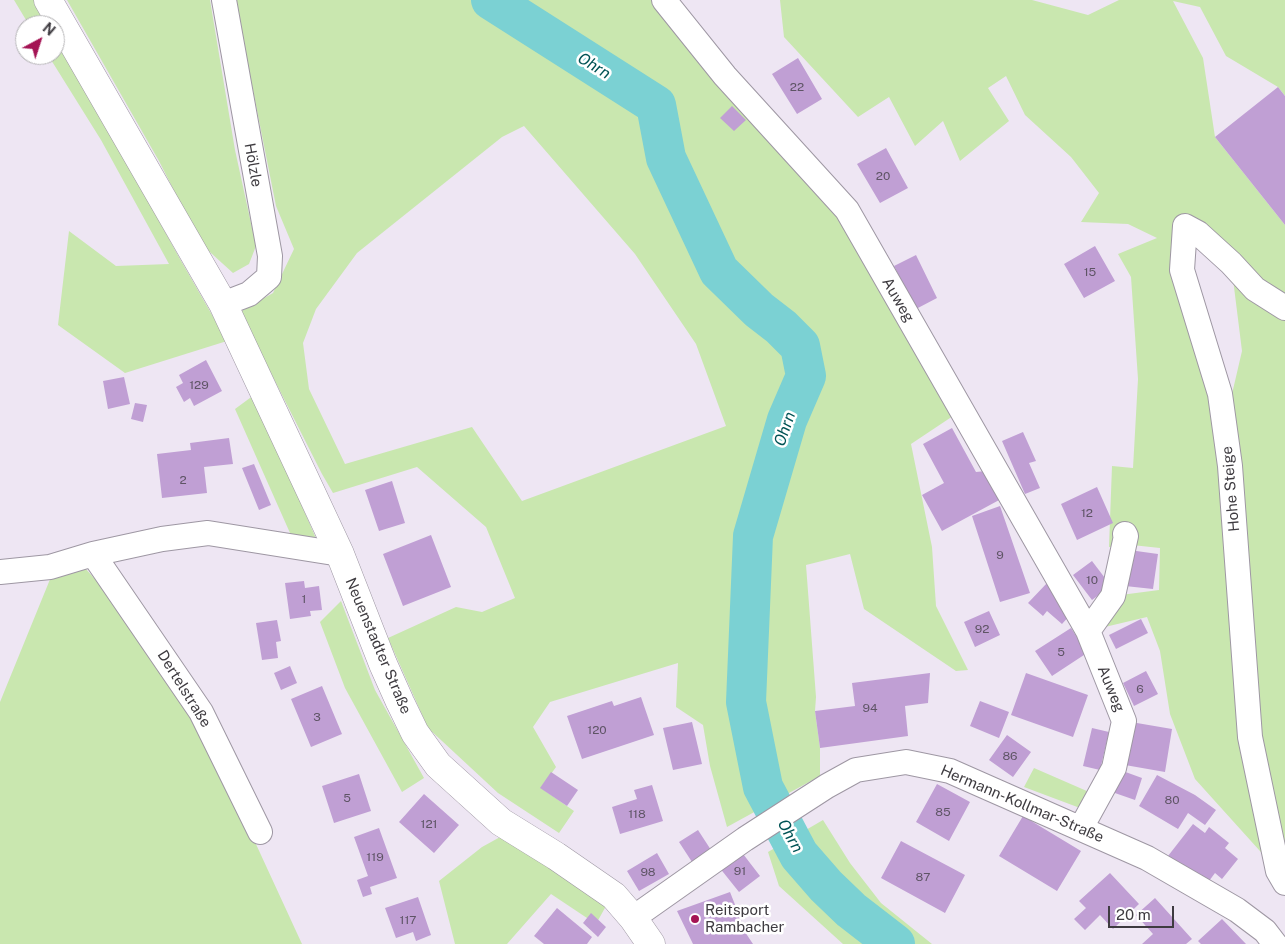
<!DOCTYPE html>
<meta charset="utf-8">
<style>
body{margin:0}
#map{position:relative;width:1285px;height:944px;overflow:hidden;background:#eee6f3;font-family:"Public Sans",sans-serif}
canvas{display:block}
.north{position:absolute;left:15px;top:15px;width:50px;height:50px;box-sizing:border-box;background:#fff;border:1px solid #b2b1b3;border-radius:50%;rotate:40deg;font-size:14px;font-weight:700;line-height:20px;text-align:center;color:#3e3b40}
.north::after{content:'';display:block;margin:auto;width:18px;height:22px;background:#a41354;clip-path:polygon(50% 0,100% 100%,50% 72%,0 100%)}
.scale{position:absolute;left:1108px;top:906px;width:66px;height:22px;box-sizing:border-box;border:2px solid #3e3b40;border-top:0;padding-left:6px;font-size:15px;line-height:18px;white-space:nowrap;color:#3e3b40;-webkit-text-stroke:4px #fff;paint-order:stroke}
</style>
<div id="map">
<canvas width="1285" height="944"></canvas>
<div class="north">N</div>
<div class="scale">20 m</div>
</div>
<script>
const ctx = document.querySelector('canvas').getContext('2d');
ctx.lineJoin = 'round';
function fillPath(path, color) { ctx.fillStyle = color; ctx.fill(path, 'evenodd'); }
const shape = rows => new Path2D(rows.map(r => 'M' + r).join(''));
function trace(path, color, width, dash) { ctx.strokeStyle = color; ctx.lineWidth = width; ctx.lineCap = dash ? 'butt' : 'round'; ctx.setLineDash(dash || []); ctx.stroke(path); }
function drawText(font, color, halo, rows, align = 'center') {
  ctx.font = font + ' "Public Sans",sans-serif'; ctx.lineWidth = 5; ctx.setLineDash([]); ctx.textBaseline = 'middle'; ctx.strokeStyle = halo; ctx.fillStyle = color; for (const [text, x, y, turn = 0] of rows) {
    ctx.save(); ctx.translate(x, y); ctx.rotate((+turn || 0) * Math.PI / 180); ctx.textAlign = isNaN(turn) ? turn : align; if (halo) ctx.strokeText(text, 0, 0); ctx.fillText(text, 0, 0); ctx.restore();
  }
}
const green = shape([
 [14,0,36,0,51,25,29,25],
 [67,0,210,0,235,150,256,246,249,264,233,273,201,244,159,161],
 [235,0,664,0,847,210,962,410,911,444,932,547,936,606,968,670,956,671,864,609,850,554,806,565,816,697,815,711,820,748,820,776,727,827,710,766,703,725,676,707,678,663,550,702,533,727,556,767,541,788,574,811,559,833,498,793,428,728,388,638,456,607,482,612,515,598,486,527,417,467,333,493,322,474,240,312,273,293,294,249,276,206],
 [524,126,635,254,696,344,726,426,522,501,472,427,345,464,309,389,303,343,316,309,357,253,502,137],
 [780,0,1032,0,1088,15,1119,0,1285,0,1285,96,1278,87,1226,56,1200,7,1173,1,1203,58,1215,137,1285,225,1285,883,1278,871,1195,779,1170,714,1160,651,1147,617,1088,631,1113,596,1159,590,1160,548,1132,545,1109,547,1112,466,1133,468,1138,379,1131,277,1118,254,1157,238,1128,224,1081,222,1099,193,1071,157,1025,115,1006,76,988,88,1009,121,960,161,943,121,915,146,889,97,858,117,784,37],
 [1185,226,1231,263,1242,351,1225,424],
 [55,32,180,259,227,341,125,373,58,325,69,231,116,266,169,264,101,140,48,55,55,55],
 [254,395,318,543,294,542,235,409],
 [84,567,126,613,196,714,302,944,0,944,0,702,53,572],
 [341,601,375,690,424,778,402,792,345,688,320,622],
 [1034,768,1096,795,1088,811,1024,787],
 [823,820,850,863,881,903,932,944,843,944,779,886,768,852],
 [502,836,606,906,596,924,551,894,507,944,455,944,439,881,482,847]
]);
const river = shape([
 [491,0,656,105,666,158,719,271,759,310,781,327,800,346,806,376,787,420,753,536,746,702,763,787,799,855,826,886,851,910,895,944]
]);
const building = shape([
 [798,58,822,99,797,114,772,74],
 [1278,87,1285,96,1285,225,1215,137],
 [732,106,746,120,734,131,720,118],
 [886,148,908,188,880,203,857,164],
 [1095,246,1115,281,1084,298,1064,264],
 [916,255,937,298,916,309,894,266],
 [206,360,222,391,194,406,190,398,184,402,176,387,183,383,179,375],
 [124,377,130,404,108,409,103,381],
 [135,403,147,405,143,422,131,419],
 [952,428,976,472,986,471,1001,499,942,531,922,495,944,483,923,444],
 [1023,432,1036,461,1029,463,1040,488,1025,494,1002,441],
 [229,438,233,464,204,467,207,493,162,498,157,454,191,450,190,443],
 [254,464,271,505,259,510,242,468],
 [392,481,405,523,379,531,365,490],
 [1097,487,1113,523,1077,540,1061,504],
 [1000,506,1030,593,1000,602,972,516],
 [431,535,451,587,403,606,383,554],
 [1129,550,1158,554,1153,589,1125,586],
 [1092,561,1111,586,1092,600,1073,575],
 [304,581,305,588,319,586,322,610,310,611,311,616,290,619,285,583],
 [1047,583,1071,614,1062,624,1047,611,1043,616,1028,603],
 [989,611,1000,635,975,647,964,622],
 [1141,619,1148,633,1116,649,1109,635],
 [277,620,281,641,276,642,278,658,262,660,256,623],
 [1071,628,1087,653,1052,676,1035,651],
 [290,666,297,683,281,690,274,673],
 [1146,671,1158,694,1134,706,1123,683],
 [930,673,928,703,905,706,908,736,820,748,815,711,855,706,852,683],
 [1026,673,1088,695,1073,737,1011,715],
 [322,686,342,734,311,747,291,699],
 [641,697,654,735,582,759,567,716,612,701,614,706],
 [980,701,1009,712,999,738,970,726],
 [692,722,702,764,673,770,663,728],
 [1131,722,1172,729,1165,772,1125,765],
 [1092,728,1109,732,1100,770,1083,766],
 [1007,735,1031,752,1013,777,989,760],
 [1120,770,1142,778,1135,800,1112,792],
 [551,772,578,790,567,806,540,788],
 [359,774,371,811,334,823,322,786],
 [1157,775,1195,795,1216,810,1205,825,1188,813,1178,829,1139,806],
 [937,784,970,802,949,841,916,822],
 [652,785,663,821,620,834,612,807,637,799,634,790],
 [424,794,459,825,434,853,399,822],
 [1023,816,1081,851,1057,891,999,856],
 [1193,824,1205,833,1209,827,1229,843,1225,848,1238,859,1222,879,1215,873,1206,885,1168,856],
 [379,828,397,878,370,887,372,894,363,897,357,880,368,876,354,837],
 [698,830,711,850,692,862,679,842],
 [901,841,965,875,945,913,881,878],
 [740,850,760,876,739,892,719,867],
 [657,853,669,874,639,891,627,871],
 [1110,873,1139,904,1113,929,1100,915,1085,930,1074,919,1086,908,1079,901],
 [730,892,747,935,753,944,693,944,677,911],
 [418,897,431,935,416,941,413,932,396,938,385,908],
 [1155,898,1192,939,1186,944,1142,944,1153,934,1136,915],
 [557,908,592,937,587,944,544,944,534,936],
 [591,913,606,927,598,937,583,923],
 [1222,919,1246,944,1201,944,1198,941]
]);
const minor = shape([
 [664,0,725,76,847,210,1088,631,1124,721,1114,768,1081,828],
 [223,304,249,294,269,277,270,256,224,0],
 [1285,308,1255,289,1231,263,1198,233,1185,226,1182,270,1220,394,1230,466,1250,737,1278,871,1285,883],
 [93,554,201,712,260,832],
 [0,572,50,567,93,554,162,539,208,533,340,554],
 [1088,631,1113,596,1126,536,1125,534],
 [633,918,745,839,827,786,856,770,906,762,950,771,1147,858,1237,910,1265,931,1275,944]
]);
const major = shape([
 [48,0,223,304,340,554,383,664,400,702,415,733,438,765,501,822,556,856,614,896,633,918,651,944]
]);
const markers = [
 [695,919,5,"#a41354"]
];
const numberNames = [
 ["22",797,87],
 ["20",883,176],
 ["15",1090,272],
 ["129",199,385],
 ["2",183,480],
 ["12",1087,513],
 ["9",1000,555],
 ["10",1092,580],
 ["1",304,599],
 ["92",982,629],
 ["5",1061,652],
 ["6",1140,689],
 ["94",870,708],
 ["3",317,717],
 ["120",597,730],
 ["86",1010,756],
 ["5",347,798],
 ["80",1172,800],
 ["85",943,812],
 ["118",637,814],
 ["121",429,824],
 ["119",375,857],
 ["91",740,871],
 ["98",648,872],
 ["87",923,877],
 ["117",408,920]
];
const streetNames = [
 ["Hölzle",253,165,80],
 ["Auweg",898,300,60],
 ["Hohe Steige",1231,489,-95],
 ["Neuenstadter Straße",378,646,67],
 ["Dertelstraße",184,689,58],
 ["Auweg",1111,689,68],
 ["Hermann-Kollmar-Straße",1022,804,23]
];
const poiNames = [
 ["Reitsport",705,910],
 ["Rambacher",705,927]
];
const waterNames = [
 ["Ohrn",594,66,32],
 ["Ohrn",785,429,-71],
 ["Ohrn",790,836,61]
];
fillPath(green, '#c9e7af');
trace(river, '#7bd1d3', 40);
fillPath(building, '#c09fd4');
trace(minor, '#9e97a3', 26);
trace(major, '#9e97a3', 29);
trace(minor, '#fff', 24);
trace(major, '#fff', 28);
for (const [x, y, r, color] of markers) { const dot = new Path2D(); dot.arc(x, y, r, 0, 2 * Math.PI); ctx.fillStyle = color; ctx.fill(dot); trace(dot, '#fff', 2); }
drawText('12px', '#5e5465', null, numberNames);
drawText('15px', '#3e3b40', '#fff', streetNames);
drawText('15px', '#3e3b40', '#fff', poiNames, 'left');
drawText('italic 16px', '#005355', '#fff', waterNames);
</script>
